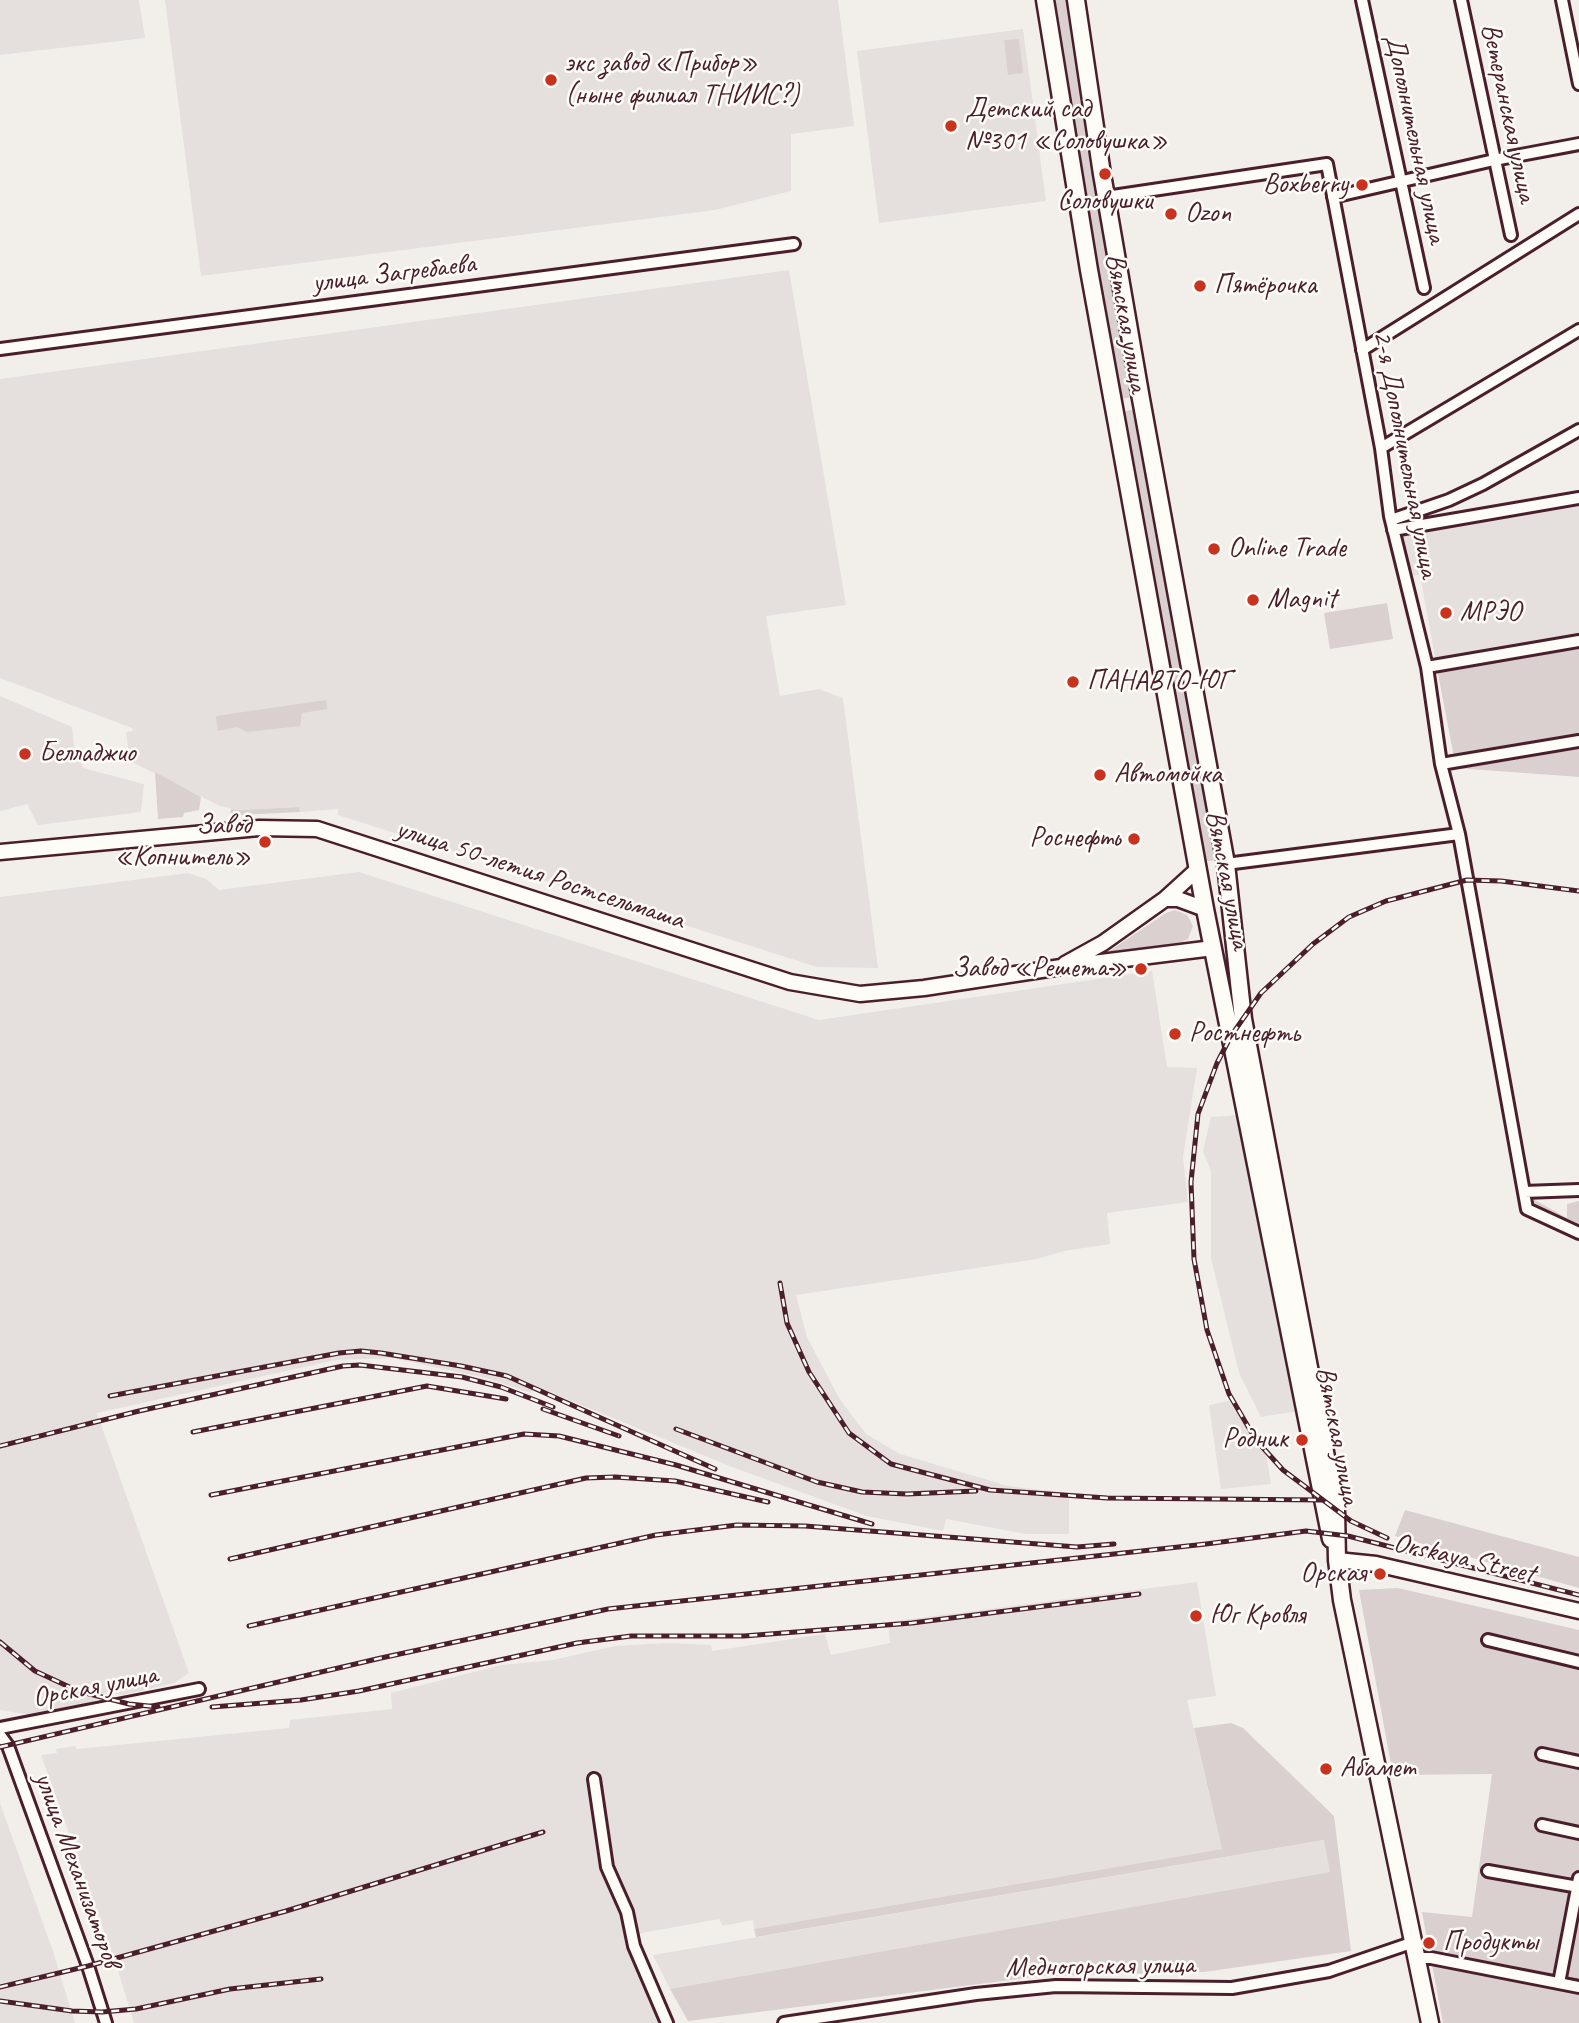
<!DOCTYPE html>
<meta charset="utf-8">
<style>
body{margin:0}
canvas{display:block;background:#f2efeb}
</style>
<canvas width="1579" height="2023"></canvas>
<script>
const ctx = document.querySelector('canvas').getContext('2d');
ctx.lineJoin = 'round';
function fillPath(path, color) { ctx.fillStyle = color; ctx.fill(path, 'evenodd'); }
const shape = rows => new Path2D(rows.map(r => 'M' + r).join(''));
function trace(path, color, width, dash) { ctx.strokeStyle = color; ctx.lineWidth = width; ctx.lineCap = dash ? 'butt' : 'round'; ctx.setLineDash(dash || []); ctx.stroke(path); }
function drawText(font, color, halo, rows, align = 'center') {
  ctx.font = font + ' Caveat,sans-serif'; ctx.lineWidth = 5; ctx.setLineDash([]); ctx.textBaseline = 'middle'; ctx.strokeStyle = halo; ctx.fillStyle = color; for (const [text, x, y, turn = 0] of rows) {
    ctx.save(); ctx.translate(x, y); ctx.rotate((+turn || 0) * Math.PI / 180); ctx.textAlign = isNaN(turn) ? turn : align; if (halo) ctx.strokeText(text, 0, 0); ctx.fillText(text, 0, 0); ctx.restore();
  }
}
const built = shape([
 [0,0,139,0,145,38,0,55],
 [165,0,838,0,854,126,791,134,791,191,715,210,201,276],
 [1023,29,1046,201,879,223,857,51],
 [789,270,846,605,766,616,780,696,819,689,843,698,878,968,817,967,338,815,338,809,300,812,299,807,238,810,220,806,130,761,126,732,133,731,132,728,0,678,0,379],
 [1579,502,1579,644,1437,668,1420,575,1410,576,1401,531],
 [0,696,72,727,74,746,83,768,144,784,141,812,38,825,27,804,0,811],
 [359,872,819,1020,1152,971,1167,1067,1197,1068,1183,1157,1188,1202,1107,1213,1110,1244,1064,1251,1037,1259,796,1295,807,1337,839,1398,866,1434,900,1454,1008,1486,1069,1493,1069,1534,1026,1534,946,1519,943,1531,867,1516,732,1467,535,1386,531,1393,486,1378,392,1358,336,1360,97,1413,189,1673,174,1683,123,1695,107,1692,96,1700,61,1711,31,1715,0,1710,0,897,188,873,206,879,219,890],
 [1241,1115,1298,1411,1261,1417,1239,1373,1211,1258,1211,1171,1203,1151,1211,1117],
 [1229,1401,1266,1454,1271,1484,1221,1489,1209,1405],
 [1197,1582,1216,1696,1187,1700,1222,1849,754,1929,753,1920,723,1926,719,1919,631,1935,667,2023,134,2023,116,1964,41,1755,57,1753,56,1749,75,1746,77,1749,289,1728,290,1720,392,1709,391,1693,501,1665,553,1660,615,1646,666,1643,711,1645,712,1651,825,1634,831,1655,890,1643,888,1622],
 [0,1803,53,1951,75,2023,0,2023],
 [1325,1840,1330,1872,670,1989,653,1955]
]);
const green = shape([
 [1052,0,1066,0,1133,397,1120,399,1084,199],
 [1019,39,1023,73,1008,75,1004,40],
 [1135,409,1218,850,1217,858,1211,861,1206,861,1202,855,1122,412],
 [1387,603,1393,639,1330,649,1324,613],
 [1579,644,1579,777,1456,768,1437,668],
 [326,700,327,709,302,713,300,726,247,732,237,727,218,731,216,716],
 [155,772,201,797,199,810,184,813,183,817,158,819],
 [299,807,300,812,239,815,230,813,231,809,239,810],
 [1175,910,1187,915,1193,926,1188,939,1182,942,1109,955,1108,952,1166,913],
 [1528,1196,1567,1218,1567,1204,1579,1201,1579,1233,1529,1207],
 [1405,1510,1579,1557,1579,1588,1395,1536],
 [1398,1588,1579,1630,1579,2023,1443,2023,1422,1912,1472,1917,1492,1774,1393,1775,1359,1590],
 [1231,1723,1243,1728,1334,1816,1351,1951,1204,1972,1042,1976,688,2021,670,1989,1330,1872,1324,1840,756,1937,754,1929,1222,1849,1194,1728]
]);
const street = shape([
 [1362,0,1424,288],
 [1461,0,1511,235],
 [1562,0,1579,84],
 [1106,197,1327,164,1381,448,1390,516,1427,667,1441,764,1459,834,1527,1209,1579,1233],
 [1333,197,1494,160,1579,144],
 [0,349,794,244],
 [1362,350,1579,214],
 [1381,448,1579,330],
 [1391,520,1449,500,1483,484,1579,430],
 [1393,530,1579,498],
 [1427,667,1579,641],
 [1441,764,1579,741],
 [1226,864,1459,834],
 [1524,1192,1579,1190],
 [1488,1640,1579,1662],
 [0,1728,199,1689],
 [0,1735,8,1746,88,1966,106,2023],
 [1542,1754,1579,1762],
 [594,1779,607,1867,627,1912,634,1946,667,2023],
 [1542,1825,1579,1833],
 [1488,1871,1579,1887],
 [1417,1958,1431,1958,1579,1987],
 [1559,1983,1579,1878],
 [784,2023,976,1994,1056,1986,1232,1988,1329,1971,1414,1942]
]);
const secondary = shape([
 [0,852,259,828,317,829,790,982,860,994,924,988,1061,967,1213,948],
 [1165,899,1178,899,1205,909],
 [1065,964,1103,943,1165,899,1198,869],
 [1337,1560,1376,1564,1579,1611]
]);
const primary = shape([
 [1045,0,1089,270,1205,909,1331,1539],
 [1076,0,1102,174,1141,399,1226,864,1243,1019,1336,1510,1337,1560,1342,1600,1430,2023]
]);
const rail = shape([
 [780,1283,787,1323,809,1372,849,1433,891,1464,990,1490,1107,1498,1322,1500],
 [110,1396,339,1353,361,1351,381,1353,461,1366,507,1376,715,1469],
 [543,1409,619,1436],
 [676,1429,817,1482,862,1492,907,1494,976,1491],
 [193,1432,427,1386,506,1399],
 [0,1446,139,1411,343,1366,360,1365,462,1377,501,1387,553,1407],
 [211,1495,524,1434,559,1436,676,1465,872,1524],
 [1387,1538,1351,1521,1283,1470,1256,1440,1229,1394,1207,1330,1194,1259,1191,1182,1198,1114,1217,1063,1231,1036,1261,993,1313,944,1349,917,1386,901,1467,880,1501,881,1579,891],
 [230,1559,586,1478,615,1477,675,1481,768,1502],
 [249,1626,656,1535,737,1525,805,1526,1077,1547,1114,1544],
 [0,1642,35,1671,78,1691,129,1704,158,1707],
 [212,1707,301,1700,359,1691,577,1643,631,1636,744,1636,912,1623,1139,1594],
 [0,1747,381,1658,608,1609,1206,1544,1306,1531,1348,1536,1579,1595],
 [0,1987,88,1966,286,1911,543,1832],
 [0,2001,72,2011,102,2012,136,2009,230,1989,321,1979]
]);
const markers = [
 [551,80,7,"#c8321e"],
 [951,126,7,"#c8321e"],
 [1105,174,7,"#c8321e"],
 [1362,185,7,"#c8321e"],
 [1171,214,7,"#c8321e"],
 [1200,286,7,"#c8321e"],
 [1214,549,7,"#c8321e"],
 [1253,600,7,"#c8321e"],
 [1446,613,7,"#c8321e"],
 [1073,682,7,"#c8321e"],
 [25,754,7,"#c8321e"],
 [1100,775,7,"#c8321e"],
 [1134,839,7,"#c8321e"],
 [265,842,7,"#c8321e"],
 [1141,969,7,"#c8321e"],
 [1175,1034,7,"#c8321e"],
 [1302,1440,7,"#c8321e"],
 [1380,1574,7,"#c8321e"],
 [1196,1616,7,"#c8321e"],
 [1326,1769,7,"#c8321e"],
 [1429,1943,7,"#c8321e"]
];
const poiNames = [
 ["экс завод «Прибор»",565,64],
 ["(ныне филиал ТНИИС?)",565,96],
 ["Детский сад",965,110],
 ["№301 «Соловушка»",965,142],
 ["Boxberry",1348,185,"right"],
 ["Соловушки",1105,202,"center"],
 ["Ozon",1185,214],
 ["Пятёрочка",1214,286],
 ["Online Trade",1228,549],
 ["Magnit",1267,600],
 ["МРЭО",1460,613],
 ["ПАНАВТО-ЮГ",1087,682],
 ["Белладжио",39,754],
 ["Автомойка",1114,775],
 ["Завод",251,826,"right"],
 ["«Копнитель»",251,858,"right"],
 ["Роснефть",1120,839,"right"],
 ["Завод «Решета»",1127,969,"right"],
 ["Ростнефть",1189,1034],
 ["Родник",1288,1440,"right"],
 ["Орская",1366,1574,"right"],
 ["Юг Кровля",1210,1616],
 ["Абамет",1340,1769],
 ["Продукты",1443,1943]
];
const streetNames = [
 ["Ветеранская улица",1508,113,78],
 ["Дополнительная улица",1415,139,78],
 ["улица Загребаева",394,274,-7],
 ["Вятская улица",1126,323,80],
 ["2-я Дополнительная улица",1405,454,79],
 ["улица 50-летия Ростсельмаша",540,875,18],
 ["Вятская улица",1227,880,79],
 ["Вятская улица",1337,1436,79],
 ["Orskaya Street",1464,1559,13],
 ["Орская улица",95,1687,-11],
 ["улица Механизаторов",77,1870,70],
 ["Медногорская улица",1100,1967,-1]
];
fillPath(built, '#e5dfdd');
fillPath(green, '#d9d0cf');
trace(street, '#4a1f2b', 16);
trace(secondary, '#4a1f2b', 19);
trace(primary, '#4a1f2b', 21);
trace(street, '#fdfcf7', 10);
trace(secondary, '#fdfcf7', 14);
trace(primary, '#fdfcf7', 16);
trace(rail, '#4a1f2b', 5);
trace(rail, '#fdfcf7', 2.5, [8]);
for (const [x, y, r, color] of markers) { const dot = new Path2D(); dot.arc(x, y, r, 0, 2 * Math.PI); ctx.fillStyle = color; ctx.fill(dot); trace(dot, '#fdfcf7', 2.5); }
drawText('28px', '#4a1f2b', '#fdfcf7', poiNames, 'left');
drawText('28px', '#4a1f2b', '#fdfcf7', streetNames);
</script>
